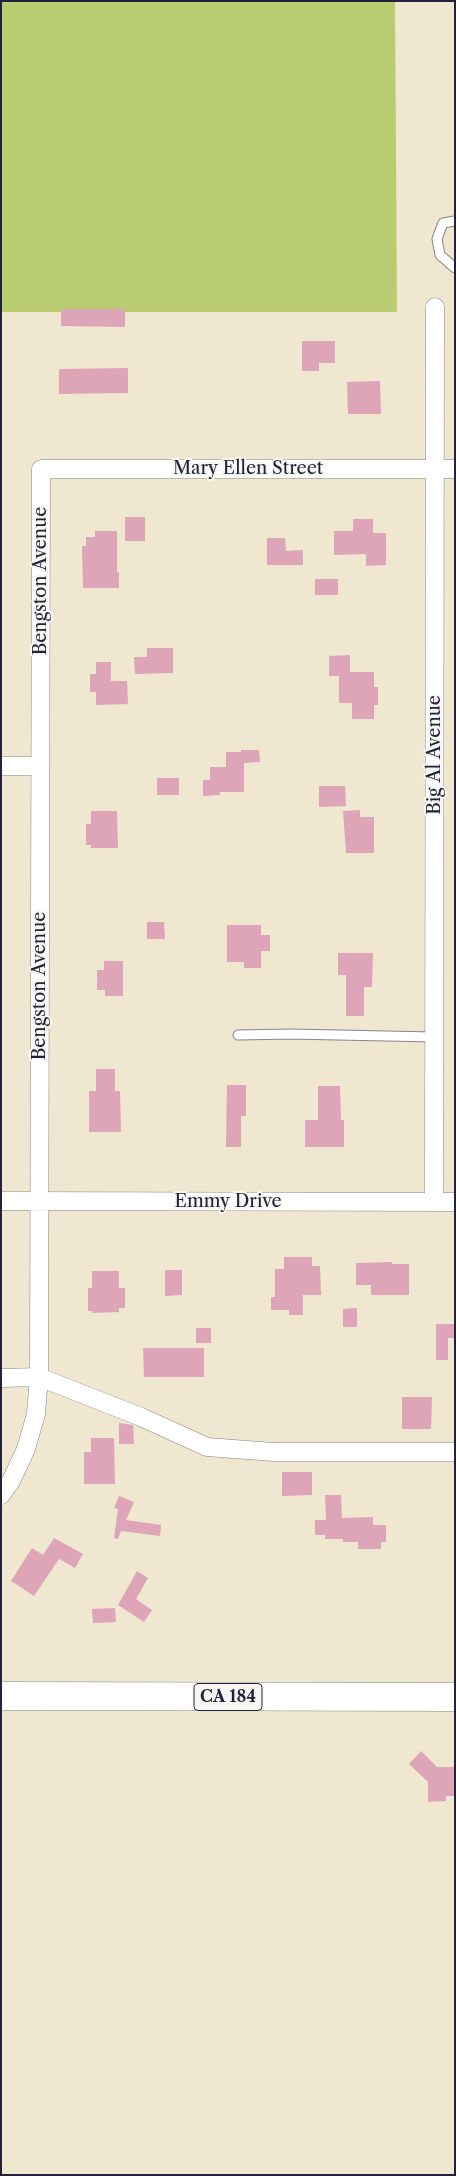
<!DOCTYPE html>
<style>
body{margin:0}
#map{position:relative;width:456px;height:2176px;overflow:hidden;background:#efe7cf;font-family:"Libre Caslon Text",serif}
canvas{display:block}
.frame{position:absolute;inset:0;border:2px solid #22223b;pointer-events:none}
</style>
<div id="map">
<canvas width="456" height="2176"></canvas>
<div class="frame"></div>
</div>
<script>
const ctx = document.querySelector('canvas').getContext('2d');
ctx.lineJoin = 'round';
function fillPath(path, color) { ctx.fillStyle = color; ctx.fill(path, 'evenodd'); }
const shape = rows => new Path2D(rows.map(r => 'M' + r).join(''));
function trace(path, color, width, dash) { ctx.strokeStyle = color; ctx.lineWidth = width; ctx.lineCap = dash ? 'butt' : 'round'; ctx.setLineDash(dash || []); ctx.stroke(path); }
function drawText(font, color, halo, rows, align = 'center') {
  ctx.font = font + ' "Libre Caslon Text",serif'; ctx.lineWidth = 4; ctx.setLineDash([]); ctx.textBaseline = 'middle'; ctx.strokeStyle = halo; ctx.fillStyle = color; for (const [text, x, y, turn = 0] of rows) {
    ctx.save(); ctx.translate(x, y); ctx.rotate((+turn || 0) * Math.PI / 180); ctx.textAlign = isNaN(turn) ? turn : align; if (halo) ctx.strokeText(text, 0, 0); ctx.fillText(text, 0, 0); ctx.restore();
  }
}
const green = shape([
 [1,1,395,1,397,312,1,312]
]);
const building = shape([
 [61,309,125,309,125,327,61,326],
 [302,341,335,341,335,363,319,363,319,371,302,371],
 [128,368,128,393,59,394,59,369],
 [380,381,381,414,348,414,347,382],
 [125,517,145,517,145,541,125,541],
 [353,519,373,519,373,533,386,533,386,565,366,566,366,554,334,555,334,531,353,531],
 [95,531,117,531,117,573,119,572,119,588,83,588,82,546,86,546,86,537,95,537],
 [267,538,285,538,286,551,303,550,303,565,267,565],
 [315,579,338,579,338,595,315,595],
 [147,648,173,648,173,673,135,674,134,657,147,657],
 [350,655,350,672,374,672,374,687,378,687,378,705,374,705,374,719,352,719,352,703,339,703,339,676,329,676,329,656],
 [96,662,111,662,111,681,127,681,128,704,96,705,96,692,90,692,90,674,96,674],
 [241,750,259,750,260,762,244,763,244,792,220,792,220,795,203,796,203,780,210,780,210,767,226,767,226,752,241,752],
 [157,778,179,778,179,795,157,795],
 [319,786,345,786,346,806,319,807],
 [360,810,360,817,374,817,374,853,346,853,343,811],
 [91,811,117,811,118,848,91,848,91,845,86,845,86,824,91,824],
 [147,922,164,922,165,939,147,939],
 [227,925,261,925,261,935,270,935,270,951,261,951,261,968,244,968,244,962,227,962],
 [338,953,373,953,372,987,364,987,364,1016,346,1016,346,975,338,975],
 [104,961,123,961,123,996,105,996,105,990,97,990,97,970,104,970],
 [96,1069,115,1069,115,1091,120,1091,121,1132,89,1132,89,1091,96,1091],
 [227,1085,246,1085,246,1116,241,1116,241,1147,226,1147],
 [318,1086,340,1086,341,1120,344,1120,344,1147,305,1147,305,1120,318,1120],
 [284,1257,312,1257,312,1266,320,1266,321,1295,303,1295,303,1315,289,1315,289,1310,271,1310,271,1297,275,1297,275,1269,284,1269],
 [392,1262,392,1264,409,1264,409,1295,371,1295,371,1285,356,1285,356,1263],
 [165,1270,182,1270,182,1295,165,1296],
 [92,1271,119,1271,119,1288,125,1288,125,1308,119,1308,119,1312,93,1313,92,1311,88,1311,88,1288,92,1288],
 [357,1308,357,1327,343,1327,343,1309],
 [436,1324,455,1324,455,1338,448,1338,448,1360,436,1360],
 [196,1328,211,1328,211,1343,196,1343],
 [143,1348,204,1348,204,1377,144,1377],
 [402,1397,432,1397,431,1429,402,1429],
 [119,1423,133,1425,134,1444,119,1444],
 [91,1438,114,1438,115,1484,84,1484,84,1452,91,1452],
 [282,1472,312,1472,312,1495,282,1496],
 [325,1495,341,1495,342,1518,373,1517,373,1525,386,1525,386,1542,381,1542,381,1549,358,1549,358,1542,343,1542,343,1539,325,1539,325,1535,315,1535,315,1520,326,1520],
 [119,1496,134,1502,126,1520,161,1525,160,1536,121,1531,118,1539,114,1538,118,1509,114,1508],
 [54,1538,83,1554,75,1568,59,1559,34,1596,11,1581,32,1548,43,1555],
 [137,1571,148,1578,136,1599,152,1610,144,1622,118,1605],
 [115,1608,116,1622,93,1623,92,1609],
 [421,1751,437,1767,455,1767,455,1796,446,1796,446,1801,428,1802,428,1782,409,1764]
]);
const service = shape([
 [455,221,443,223,437,239,440,255,455,268],
 [238,1035,290,1034,434,1037]
]);
const minor = shape([
 [1,766,40,766],
 [1,1201,455,1202],
 [434,1202,435,307],
 [1,1378,39,1377,141,1417,207,1447,274,1452,455,1452],
 [1,1495,11,1481,26,1449,36,1414,39,1377,41,469,455,469]
]);
const primary = shape([
 [1,1696,455,1697]
]);
const shields = [
 [228,1697,68]
];
const shieldNames = [
 ["CA 184",228,1697]
];
const streetNames = [
 ["Mary Ellen Street",248,469],
 ["Bengston Avenue",41,581,-90],
 ["Big Al Avenue",435,755,-90],
 ["Bengston Avenue",40,986,-90],
 ["Emmy Drive",228,1202]
];
fillPath(green, '#b9cd70');
fillPath(building, '#dea4b8');
trace(service, '#888485', 11);
trace(minor, '#888485', 19);
trace(primary, '#888485', 29);
trace(service, '#fff', 9);
trace(minor, '#fff', 18);
trace(primary, '#fff', 28);
for (const [x, y, w] of shields) { const box = new Path2D(); box.roundRect(x - w / 2, y - 13.5, w, 27, 4); ctx.fillStyle = '#f6f6f2'; ctx.fill(box); trace(box, '#22223b', 1); }
drawText('bold 16px', '#22223b', null, shieldNames);
drawText('18px', '#22223b', '#f6f6f2', streetNames);
</script>
